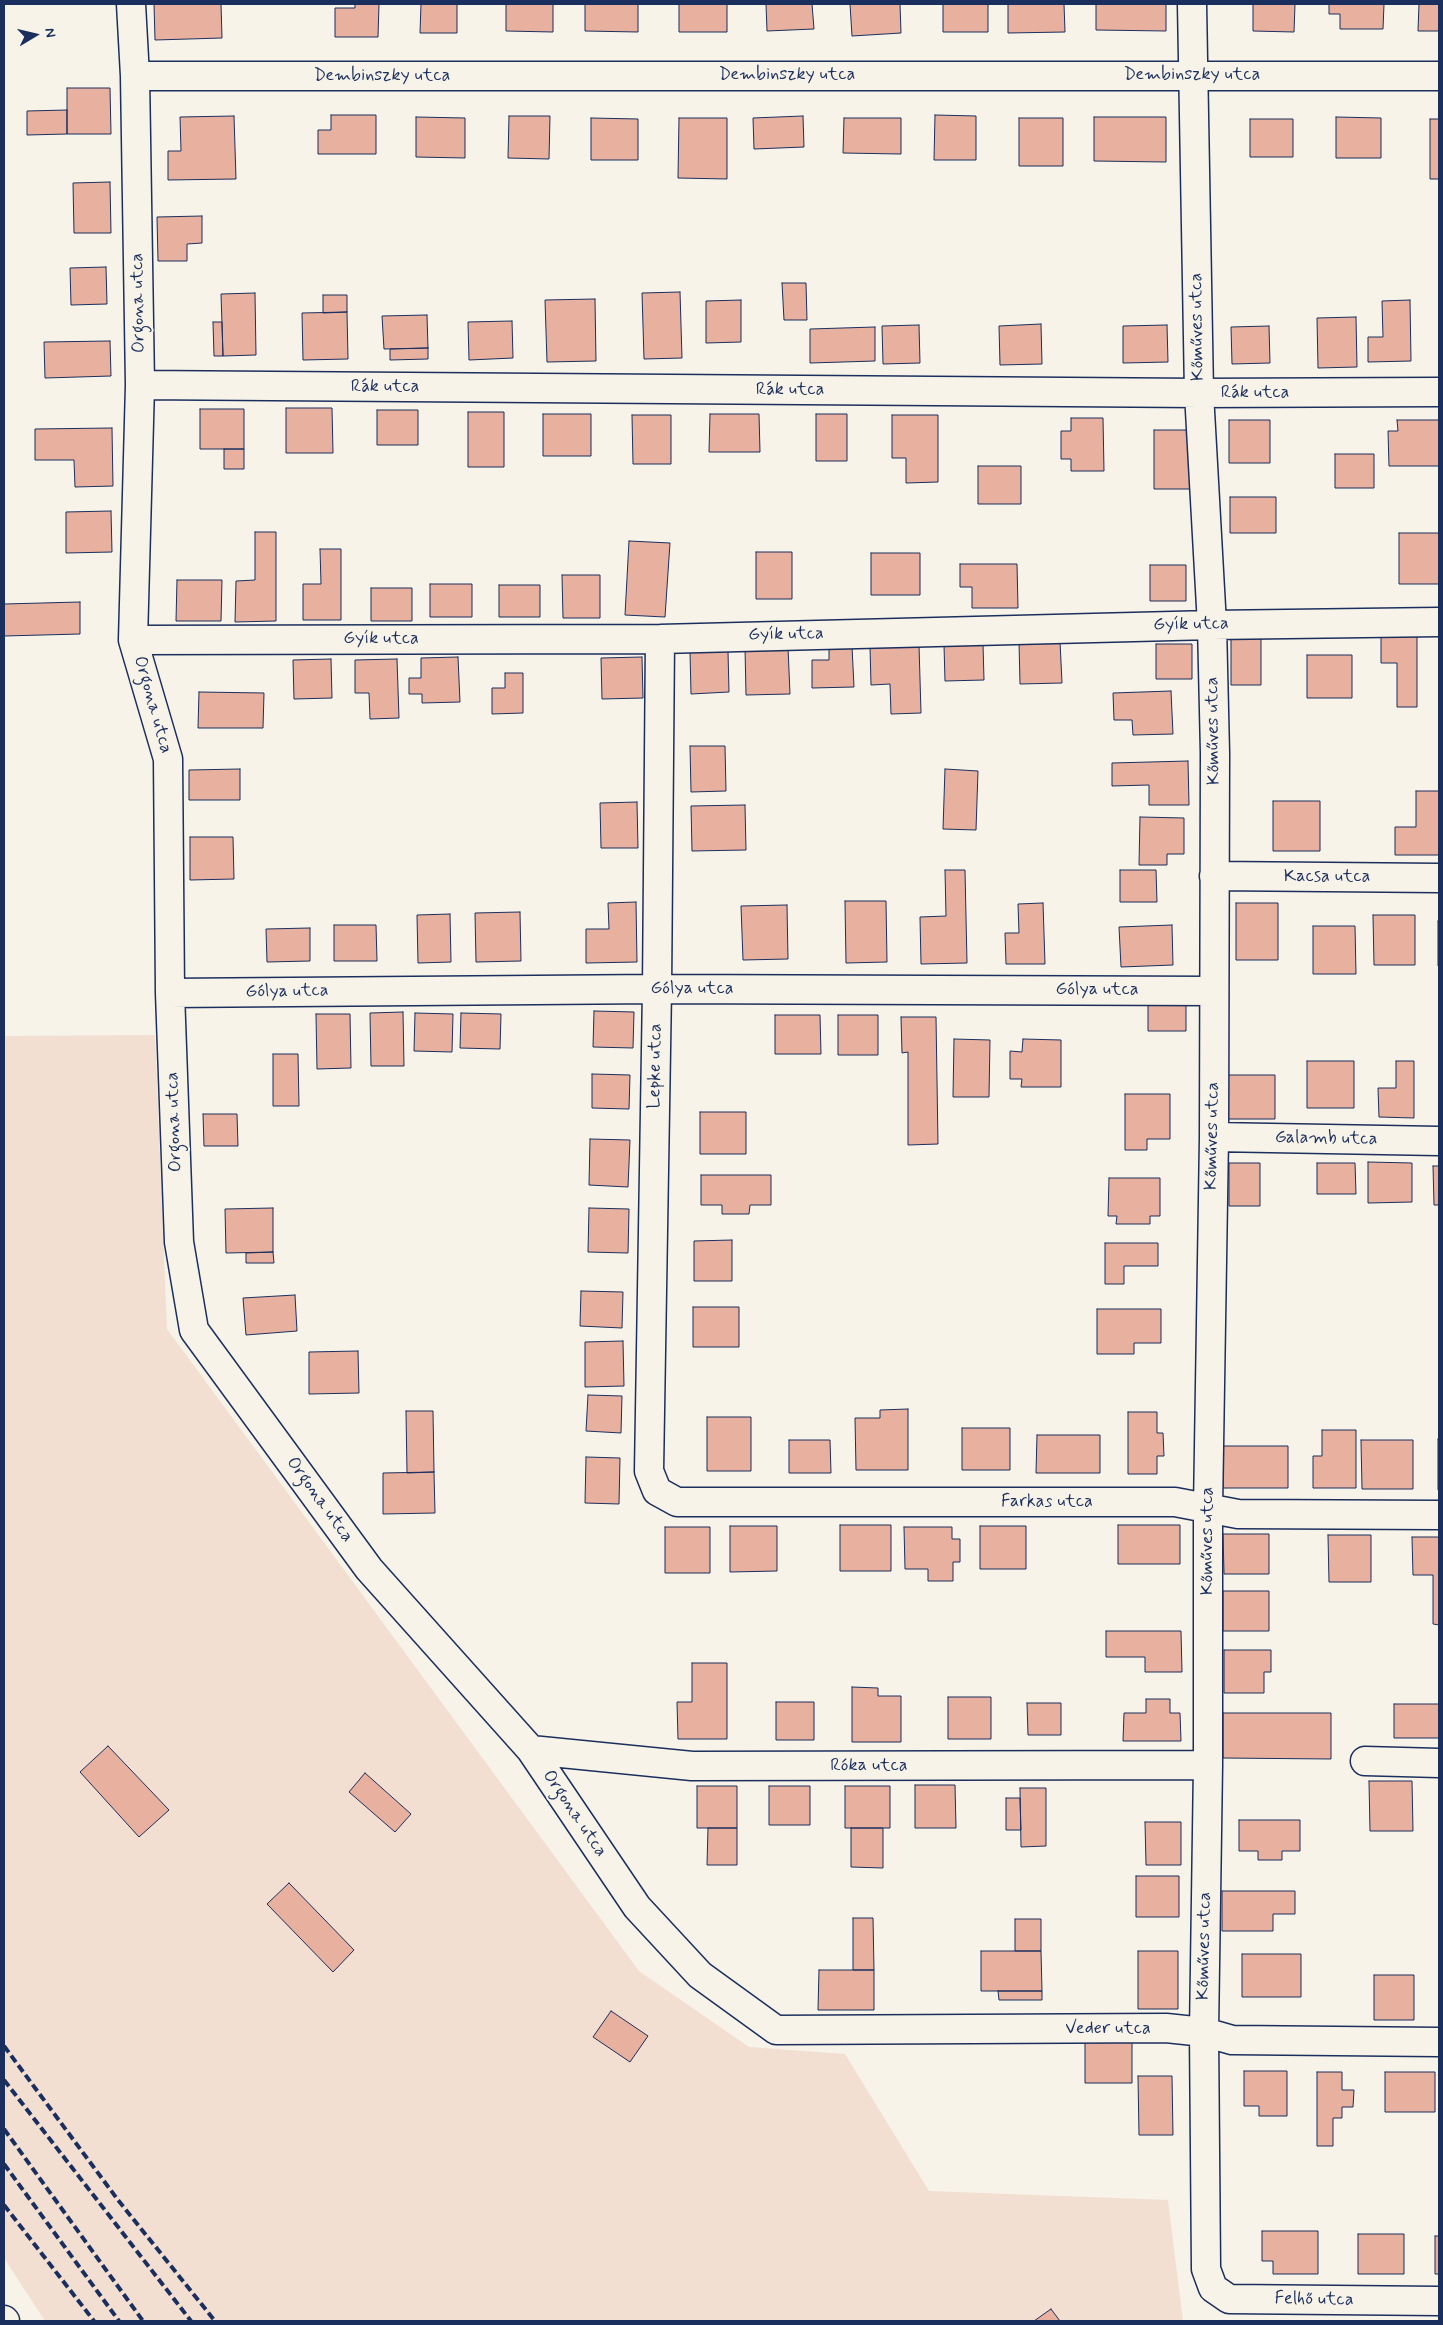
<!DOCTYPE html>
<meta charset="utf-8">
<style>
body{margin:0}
#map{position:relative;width:1443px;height:2325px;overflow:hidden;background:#f7f3e8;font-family:Mynerve,sans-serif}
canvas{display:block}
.frame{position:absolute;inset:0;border:5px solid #1b2f5e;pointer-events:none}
.north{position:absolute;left:10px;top:10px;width:50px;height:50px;-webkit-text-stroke:4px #f7f3e8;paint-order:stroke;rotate:81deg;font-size:14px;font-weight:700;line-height:20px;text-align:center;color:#1b2f5e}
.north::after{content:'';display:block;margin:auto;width:18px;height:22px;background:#1b2f5e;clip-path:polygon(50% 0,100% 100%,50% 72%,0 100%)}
</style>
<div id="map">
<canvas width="1443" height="2325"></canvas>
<div class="frame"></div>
<div class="north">N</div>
</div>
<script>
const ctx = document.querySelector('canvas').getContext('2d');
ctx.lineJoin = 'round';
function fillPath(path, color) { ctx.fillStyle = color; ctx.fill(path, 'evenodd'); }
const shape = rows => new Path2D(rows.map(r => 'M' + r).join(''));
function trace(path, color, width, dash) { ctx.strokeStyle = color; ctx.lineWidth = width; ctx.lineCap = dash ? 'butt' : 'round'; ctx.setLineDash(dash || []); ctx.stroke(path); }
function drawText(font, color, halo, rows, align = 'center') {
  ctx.font = font + ' Mynerve,sans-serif'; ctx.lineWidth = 4; ctx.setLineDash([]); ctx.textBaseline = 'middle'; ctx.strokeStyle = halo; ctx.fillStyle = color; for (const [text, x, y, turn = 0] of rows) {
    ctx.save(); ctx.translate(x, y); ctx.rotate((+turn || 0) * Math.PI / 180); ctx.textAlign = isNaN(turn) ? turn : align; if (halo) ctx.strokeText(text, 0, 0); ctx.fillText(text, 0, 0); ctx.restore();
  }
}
const built = shape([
 [155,1035,167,1329,639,1971,749,2047,845,2054,929,2191,1168,2200,1183,2321,45,2321,4,2258,4,1036]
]);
const building = shape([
 [154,4,221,4,222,38,155,40,154,4],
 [355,4,379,4,378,37,335,37,335,8,355,8,355,4],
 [421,4,457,4,457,33,420,33,421,4],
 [506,4,553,4,553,32,506,31,506,4],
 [585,4,638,4,638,32,585,31,585,4],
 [679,4,727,4,727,32,679,32,679,4],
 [766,4,812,4,814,29,767,31,766,4],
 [850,4,900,4,901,33,852,36,850,4],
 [943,4,988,4,988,32,943,32,943,4],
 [1008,4,1064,4,1065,32,1008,33,1008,4],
 [1096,4,1166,4,1166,31,1096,30,1096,4],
 [1253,4,1295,4,1294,32,1253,31,1253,4],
 [1329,4,1384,4,1383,29,1340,29,1340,14,1329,14,1329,4],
 [1419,4,1439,4,1439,31,1418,31,1419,4],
 [67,88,110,88,111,134,67,134,67,88],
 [67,110,67,134,27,135,27,111,67,110],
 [331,115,376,115,376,154,318,154,318,130,331,130,331,115],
 [935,115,976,116,976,160,934,160,935,115],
 [234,116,236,179,168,180,168,151,181,151,180,117,234,116],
 [509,116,550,116,549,159,508,158,509,116],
 [803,116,804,147,754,149,753,118,803,116],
 [416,117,465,118,465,158,416,157,416,117],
 [1094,117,1166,117,1166,162,1094,161,1094,117],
 [1336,117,1381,118,1381,158,1336,158,1336,117],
 [591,118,638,119,638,160,591,160,591,118],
 [679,118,727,118,727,179,678,178,679,118],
 [844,118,901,118,901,154,843,153,844,118],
 [1019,118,1063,118,1063,166,1019,166,1019,118],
 [1250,119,1293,119,1293,157,1250,157,1250,119],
 [1430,119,1439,119,1439,179,1430,179,1430,119],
 [110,182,111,233,74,233,73,183,110,182],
 [202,216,202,243,187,244,187,261,158,261,157,217,202,216],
 [106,267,107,304,71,305,70,268,106,267],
 [782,283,806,283,807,320,784,320,782,283],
 [680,292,682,358,644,359,642,293,680,292],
 [255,293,256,355,223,356,221,294,255,293],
 [323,295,347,295,347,312,323,313,323,295],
 [595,299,596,361,547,362,545,300,595,299],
 [741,300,741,342,706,343,706,301,741,300],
 [1410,300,1411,361,1368,362,1368,337,1383,337,1382,301,1410,300],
 [347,312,348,359,303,360,302,313,347,312],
 [427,315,428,348,384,349,382,316,427,315],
 [1356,317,1357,367,1318,368,1317,318,1356,317],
 [512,321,513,358,469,360,468,322,512,321],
 [213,322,222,322,223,356,214,356,213,322],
 [1041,324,1042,364,1000,365,999,326,1041,324],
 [919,325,920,363,883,364,882,326,919,325],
 [1167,325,1168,362,1123,363,1123,326,1167,325],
 [1269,326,1270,363,1232,364,1231,327,1269,326],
 [875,327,875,361,810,363,810,329,875,327],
 [110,341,111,376,45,378,44,342,110,341],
 [428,348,428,359,390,360,390,349,428,348],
 [286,408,332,408,333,453,286,453,286,408],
 [200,409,244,409,244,449,200,449,200,409],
 [377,410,418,410,418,445,377,445,377,410],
 [468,412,504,412,504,467,468,467,468,412],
 [543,414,591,414,591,456,543,456,543,414],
 [710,414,759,414,760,452,709,452,710,414],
 [816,414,847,414,847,461,816,461,816,414],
 [632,415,671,415,671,464,633,464,632,415],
 [892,415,938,415,938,482,906,483,906,458,892,458,892,415],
 [1071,418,1103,418,1104,471,1071,471,1071,459,1061,459,1061,431,1071,431,1071,418],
 [1229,420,1270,420,1270,463,1229,463,1229,420],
 [1397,420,1439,420,1439,466,1389,466,1388,431,1398,431,1397,420],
 [112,428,113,486,75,487,74,460,35,460,35,429,112,428],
 [1154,430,1190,430,1190,489,1154,489,1154,430],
 [224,449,244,449,244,469,224,469,224,449],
 [1335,454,1374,454,1374,488,1335,488,1335,454],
 [978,466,1021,466,1021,504,978,504,978,466],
 [1230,497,1276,497,1276,533,1230,533,1230,497],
 [111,511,112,552,66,553,66,512,111,511],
 [255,532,276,532,276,621,235,622,236,581,255,580,255,532],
 [1399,533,1439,533,1439,584,1399,584,1399,533],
 [629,541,670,543,665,617,625,615,629,541],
 [320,549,341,549,341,620,303,620,303,584,321,584,320,549],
 [756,552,792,552,792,599,756,599,756,552],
 [871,553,920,553,920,595,871,595,871,553],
 [960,564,1017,564,1018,608,972,608,972,587,960,587,960,564],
 [1150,565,1186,565,1186,601,1150,601,1150,565],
 [562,575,600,575,600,618,563,618,562,575],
 [177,580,222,580,221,621,176,621,177,580],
 [430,584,472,584,472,617,430,617,430,584],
 [499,585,540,585,540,617,499,617,499,585],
 [371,588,412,588,412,621,371,621,371,588],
 [80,602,80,634,4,636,4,604,80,602],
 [1381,636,1417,636,1417,707,1397,707,1397,663,1381,663,1381,636],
 [1231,638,1261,638,1261,685,1231,685,1231,638],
 [1060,641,1062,683,1020,684,1019,642,1060,641],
 [983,644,984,680,945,681,944,645,983,644],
 [1156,644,1192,644,1192,679,1156,679,1156,644],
 [919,645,921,713,891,714,890,684,871,685,870,646,919,645],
 [852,646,854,687,812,688,812,660,829,660,829,647,852,646],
 [788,647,790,694,746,695,745,648,788,647],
 [728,651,729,692,691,694,690,652,728,651],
 [1307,655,1352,655,1352,698,1307,698,1307,655],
 [458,657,460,702,422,703,422,694,409,694,409,678,421,678,421,658,458,657],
 [642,657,643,698,602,699,601,658,642,657],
 [331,659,332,698,294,699,293,660,331,659],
 [397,659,399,718,370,719,369,693,355,693,355,660,397,659],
 [505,673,523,673,523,713,492,714,492,688,505,688,505,673],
 [1171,691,1173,734,1133,735,1132,720,1114,720,1113,693,1171,691],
 [199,692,264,693,263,728,198,728,199,692],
 [690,746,725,746,726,791,691,792,690,746],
 [1188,761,1189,805,1149,805,1149,785,1112,786,1112,763,1188,761],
 [240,769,240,800,189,800,189,770,240,769],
 [945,769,978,771,976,830,943,829,945,769],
 [1416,791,1439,791,1439,855,1395,855,1395,827,1416,827,1416,791],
 [1273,801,1320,801,1320,851,1273,851,1273,801],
 [637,802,638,848,601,848,600,803,637,802],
 [745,805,746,850,692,851,691,806,745,805],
 [1140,817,1184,818,1184,854,1167,854,1167,865,1139,865,1140,817],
 [190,837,233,837,234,879,190,880,190,837],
 [945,870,965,870,967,963,921,964,920,917,946,916,945,870],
 [1120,870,1156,870,1157,902,1120,902,1120,870],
 [845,901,886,901,887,962,846,963,845,901],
 [636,902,637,962,586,963,586,929,609,929,608,903,636,902],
 [1043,903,1045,964,1006,964,1005,933,1019,933,1018,904,1043,903],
 [1236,903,1278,903,1278,960,1236,960,1236,903],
 [787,905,788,959,743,960,741,906,787,905],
 [520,912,521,961,476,962,475,913,520,912],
 [450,914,451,962,418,963,417,915,450,914],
 [1373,915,1415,915,1415,965,1374,965,1373,915],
 [1438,921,1439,921,1439,966,1438,966,1438,921],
 [334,925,376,925,377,961,334,961,334,925],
 [1172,925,1173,965,1121,967,1119,927,1172,925],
 [1313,926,1355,926,1356,974,1313,974,1313,926],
 [310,928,310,961,267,962,266,929,310,928],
 [1148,1000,1186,1000,1186,1031,1148,1031,1148,1000],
 [594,1011,634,1012,633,1048,593,1047,594,1011],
 [403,1012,404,1066,371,1066,370,1013,403,1012],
 [415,1013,453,1014,452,1052,414,1051,415,1013],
 [461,1013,501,1014,500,1049,460,1048,461,1013],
 [316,1014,350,1014,351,1068,317,1069,316,1014],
 [775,1015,820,1015,821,1054,775,1054,775,1015],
 [838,1015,878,1015,878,1055,838,1055,838,1015],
 [901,1017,936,1017,938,1144,908,1145,908,1052,902,1053,901,1017],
 [954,1039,990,1040,989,1097,953,1097,954,1039],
 [1023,1039,1061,1040,1061,1087,1021,1087,1022,1079,1010,1079,1010,1051,1022,1052,1023,1039],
 [273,1054,298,1054,299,1106,273,1106,273,1054],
 [1307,1061,1354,1061,1354,1108,1307,1108,1307,1061],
 [1396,1061,1414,1061,1414,1118,1379,1117,1378,1088,1396,1088,1396,1061],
 [592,1074,630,1075,629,1109,592,1108,592,1074],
 [1227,1075,1275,1075,1275,1119,1227,1119,1227,1075],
 [1125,1094,1170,1094,1170,1139,1147,1139,1147,1150,1125,1150,1125,1094],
 [700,1112,746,1112,746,1154,700,1154,700,1112],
 [203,1114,237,1114,238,1146,204,1146,203,1114],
 [590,1139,630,1140,628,1187,589,1185,590,1139],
 [1368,1162,1412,1163,1412,1202,1368,1203,1368,1162],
 [1229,1163,1260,1163,1260,1206,1229,1206,1229,1163],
 [1317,1163,1355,1163,1356,1194,1317,1194,1317,1163],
 [1433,1166,1439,1166,1439,1205,1434,1205,1433,1166],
 [701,1175,771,1175,771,1205,750,1205,749,1214,722,1214,722,1205,701,1205,701,1175],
 [1109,1178,1160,1178,1160,1216,1150,1216,1150,1224,1116,1224,1117,1216,1108,1216,1109,1178],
 [273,1208,273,1252,226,1253,225,1209,273,1208],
 [589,1208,629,1209,628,1253,588,1252,589,1208],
 [732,1240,732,1281,694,1281,694,1241,732,1240],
 [1105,1243,1158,1243,1158,1266,1124,1266,1124,1284,1105,1284,1105,1243],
 [273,1252,274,1263,246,1263,246,1253,273,1252],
 [581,1291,623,1292,622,1328,580,1326,581,1291],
 [295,1295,297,1331,246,1335,243,1298,295,1295],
 [693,1307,739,1307,739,1347,693,1347,693,1307],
 [1097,1309,1161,1309,1161,1343,1134,1343,1134,1354,1097,1354,1097,1309],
 [623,1341,624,1386,585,1387,585,1342,623,1341],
 [358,1351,359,1393,309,1394,309,1352,358,1351],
 [588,1395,622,1396,621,1433,586,1431,588,1395],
 [908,1409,908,1470,856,1470,855,1418,880,1418,880,1410,908,1409],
 [406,1411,433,1411,434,1472,407,1473,406,1411],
 [1128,1412,1157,1412,1157,1433,1163,1433,1164,1456,1157,1456,1157,1474,1128,1474,1128,1412],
 [707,1417,751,1417,751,1471,707,1471,707,1417],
 [962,1428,1010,1428,1010,1470,962,1470,962,1428],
 [1322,1430,1356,1430,1356,1488,1313,1488,1313,1456,1322,1456,1322,1430],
 [1037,1435,1100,1435,1100,1473,1036,1473,1037,1435],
 [1438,1439,1439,1439,1439,1490,1438,1490,1438,1439],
 [789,1440,830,1440,831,1473,789,1473,789,1440],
 [1361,1440,1413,1440,1413,1489,1362,1489,1361,1440],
 [1222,1446,1288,1446,1288,1488,1223,1488,1222,1446],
 [586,1457,620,1458,619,1504,585,1503,586,1457],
 [434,1472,435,1513,383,1514,383,1473,434,1472],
 [840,1525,891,1525,891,1571,840,1571,840,1525],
 [1118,1525,1180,1525,1180,1564,1118,1564,1118,1525],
 [730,1526,777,1526,777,1571,730,1572,730,1526],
 [980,1526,1026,1526,1026,1569,980,1569,980,1526],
 [665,1527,710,1527,710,1573,665,1573,665,1527],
 [904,1527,952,1527,952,1539,960,1539,960,1562,953,1562,953,1581,928,1581,928,1569,905,1569,904,1527],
 [1223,1534,1269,1534,1269,1574,1224,1574,1223,1534],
 [1328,1535,1371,1535,1371,1582,1329,1582,1328,1535],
 [1412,1537,1439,1537,1439,1625,1433,1624,1433,1575,1413,1575,1412,1537],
 [1223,1591,1269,1591,1269,1631,1223,1631,1223,1591],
 [1106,1631,1181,1631,1182,1672,1145,1672,1145,1657,1106,1657,1106,1631],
 [1224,1650,1271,1650,1271,1672,1264,1672,1264,1693,1224,1693,1224,1650],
 [692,1663,727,1663,727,1739,678,1739,677,1702,692,1702,692,1663],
 [852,1687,878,1688,878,1696,901,1696,901,1742,852,1742,852,1687],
 [948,1697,991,1697,991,1739,948,1739,948,1697],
 [1146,1699,1170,1699,1170,1713,1180,1713,1181,1741,1123,1741,1124,1713,1146,1713,1146,1699],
 [776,1702,814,1702,814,1740,776,1740,776,1702],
 [1027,1703,1061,1703,1061,1735,1028,1735,1027,1703],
 [1394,1704,1439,1704,1439,1738,1394,1738,1394,1704],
 [1223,1713,1331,1713,1331,1759,1223,1758,1223,1713],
 [108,1746,169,1810,139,1837,80,1772,108,1746],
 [365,1773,411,1814,395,1832,349,1792,365,1773],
 [1369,1781,1412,1781,1413,1831,1370,1831,1369,1781],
 [915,1785,955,1785,956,1828,915,1828,915,1785],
 [697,1786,737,1786,737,1828,697,1828,697,1786],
 [769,1786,810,1786,810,1825,769,1825,769,1786],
 [845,1786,890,1786,890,1828,845,1828,845,1786],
 [1020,1788,1046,1788,1046,1846,1021,1847,1020,1788],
 [1006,1798,1020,1798,1021,1830,1006,1830,1006,1798],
 [1239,1820,1300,1820,1300,1851,1282,1851,1282,1860,1258,1860,1258,1851,1239,1851,1239,1820],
 [1145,1822,1181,1822,1181,1865,1146,1865,1145,1822],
 [708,1828,737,1828,737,1865,707,1865,708,1828],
 [851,1828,883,1828,883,1868,851,1867,851,1828],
 [1136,1876,1179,1876,1179,1917,1136,1917,1136,1876],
 [289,1883,354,1950,333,1972,267,1904,289,1883],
 [1222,1891,1295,1891,1295,1914,1273,1914,1273,1931,1222,1931,1222,1891],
 [853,1918,873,1918,874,1970,853,1970,853,1918],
 [1015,1919,1041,1919,1041,1951,1015,1951,1015,1919],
 [981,1951,1041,1951,1042,1991,981,1991,981,1951],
 [1138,1951,1178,1951,1178,2009,1138,2009,1138,1951],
 [1242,1954,1301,1954,1301,1997,1242,1997,1242,1954],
 [819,1970,874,1970,874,2010,818,2010,819,1970],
 [1374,1975,1414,1975,1414,2020,1374,2020,1374,1975],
 [998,1991,1042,1991,1042,2000,999,2000,998,1991],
 [611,2011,648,2036,630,2062,593,2037,611,2011],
 [1085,2040,1132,2040,1132,2083,1085,2083,1085,2040],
 [1244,2071,1287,2071,1287,2116,1259,2116,1259,2106,1244,2106,1244,2071],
 [1317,2072,1342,2072,1342,2090,1354,2090,1353,2107,1342,2107,1342,2118,1333,2118,1333,2146,1317,2146,1317,2072],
 [1385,2072,1435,2072,1435,2112,1385,2112,1385,2072],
 [1138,2076,1172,2076,1173,2135,1139,2135,1138,2076],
 [1262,2231,1318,2231,1318,2274,1273,2274,1273,2261,1262,2261,1262,2231],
 [1358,2234,1404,2234,1404,2274,1358,2274,1358,2234],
 [1435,2236,1439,2236,1439,2274,1435,2274,1435,2236],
 [1051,2309,1060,2321,1034,2321,1051,2309]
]);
const minor = shape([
 [131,4,135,76,140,385,133,640,168,759,170,993,179,1242,194,1330,369,1569,531,1750,637,1907,700,1975,776,2030,1166,2028,1204,2032,1232,2040,1439,2042],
 [1192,4,1199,393,1212,625,1215,753,1214,1137,1208,1509,1208,1765,1204,2032,1206,2269,1213,2288,1229,2299,1439,2301],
 [135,76,1439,76],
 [140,385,1199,393,1439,392],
 [660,639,657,989,649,1471,657,1491,677,1502,1175,1502,1238,1514,1439,1515],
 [133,640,660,639,1212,625,1439,622],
 [1214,876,1439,878],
 [170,993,657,989,1214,991],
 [1214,1137,1439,1141],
 [531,1750,692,1766,1208,1765],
 [1365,1761,1439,1763],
 [4,2320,5,2321]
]);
const rail = shape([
 [4,2046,118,2200,215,2321],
 [4,2080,191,2321],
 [4,2129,143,2321],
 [4,2164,119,2321],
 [4,2205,94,2321]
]);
const streetNames = [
 ["Dembinszky utca",787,75],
 ["Dembinszky utca",1192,75],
 ["Dembinszky utca",382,76],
 ["Orgona utca",139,303,-91],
 ["Kőműves utca",1198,327,-91],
 ["Rák utca",385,387],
 ["Rák utca",790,390],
 ["Rák utca",1255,393],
 ["Gyík utca",1191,625,-1],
 ["Gyík utca",786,635,-1],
 ["Gyík utca",381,639],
 ["Orgona utca",152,705,74],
 ["Kőműves utca",1214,731,-91],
 ["Kacsa utca",1327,877],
 ["Gólya utca",692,989],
 ["Gólya utca",1097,990],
 ["Gólya utca",287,992,-1],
 ["Lepke utca",656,1066,-89],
 ["Orgona utca",175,1122,-92],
 ["Kőműves utca",1213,1136,-89],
 ["Galamb utca",1326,1139,1],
 ["Orgona utca",319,1500,54],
 ["Farkas utca",1047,1502],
 ["Kőműves utca",1208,1541,-90],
 ["Róka utca",869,1766],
 ["Orgona utca",574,1814,56],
 ["Kőműves utca",1205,1946,-89],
 ["Veder utca",1108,2029],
 ["Felhő utca",1314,2300,1]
];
fillPath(built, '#f2dfd2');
fillPath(building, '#e8b09e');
trace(building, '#1b2f5e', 1);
trace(minor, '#1b2f5e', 31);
trace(minor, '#f7f3e8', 28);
trace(rail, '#1b2f5e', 4, [8, 4]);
drawText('18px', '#1b2f5e', '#f7f3e8', streetNames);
</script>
